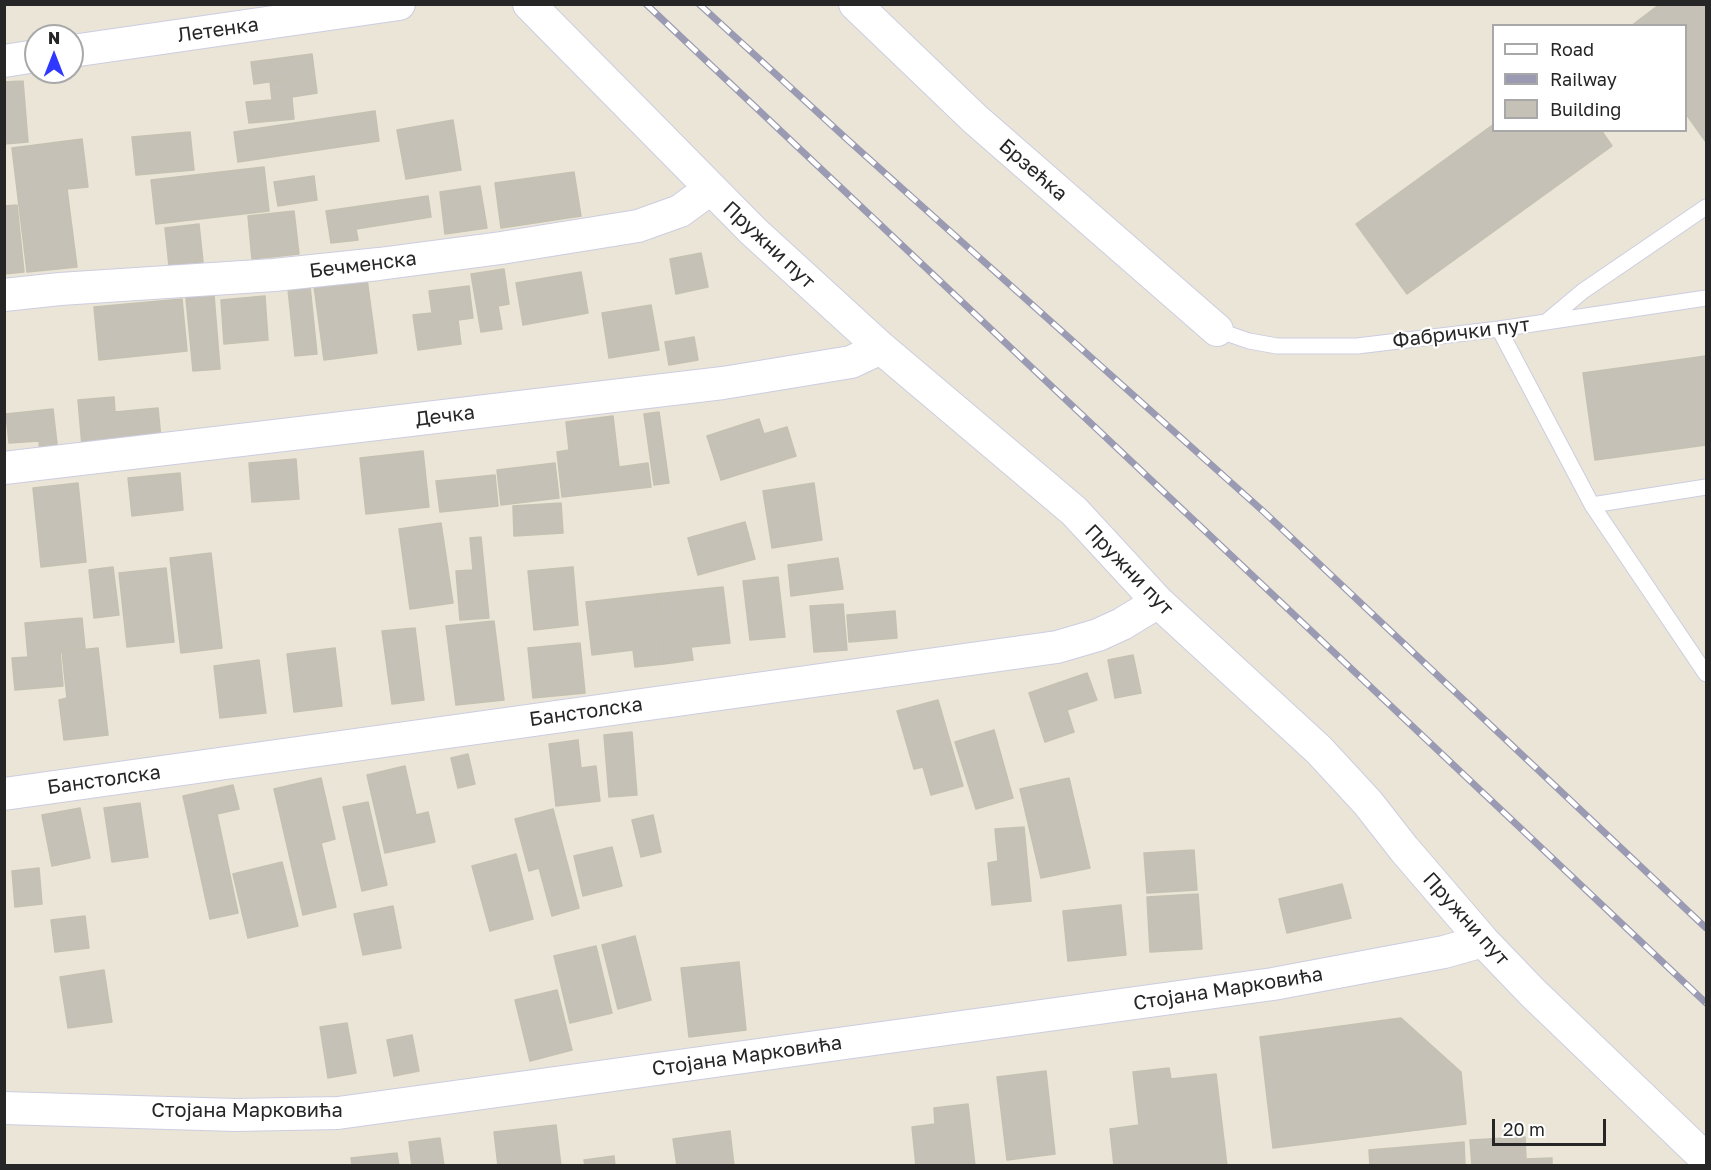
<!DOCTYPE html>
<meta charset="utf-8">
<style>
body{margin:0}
#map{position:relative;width:1711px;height:1170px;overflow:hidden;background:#eae5d7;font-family:"Golos Text",sans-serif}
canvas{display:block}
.frame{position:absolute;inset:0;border:6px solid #262626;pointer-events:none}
.legend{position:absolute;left:1492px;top:24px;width:195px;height:108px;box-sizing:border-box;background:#fff;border:2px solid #a8a8a8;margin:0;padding:8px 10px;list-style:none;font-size:18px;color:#262626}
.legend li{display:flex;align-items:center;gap:12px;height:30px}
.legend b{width:30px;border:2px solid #a8a8a8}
.north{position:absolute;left:24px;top:24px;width:60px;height:60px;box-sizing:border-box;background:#fff;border:2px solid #a8a8a8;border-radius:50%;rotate:0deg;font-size:16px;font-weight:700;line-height:24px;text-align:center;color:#262626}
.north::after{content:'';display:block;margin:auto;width:21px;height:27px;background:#2f38ff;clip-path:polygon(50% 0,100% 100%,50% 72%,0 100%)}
.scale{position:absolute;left:1492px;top:1119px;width:114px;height:27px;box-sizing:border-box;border:3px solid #262626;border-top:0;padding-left:8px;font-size:18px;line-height:21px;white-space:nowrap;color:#262626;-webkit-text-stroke:4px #fff;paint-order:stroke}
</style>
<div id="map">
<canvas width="1711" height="1170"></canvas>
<div class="frame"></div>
<ul class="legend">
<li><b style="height:8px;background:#fff"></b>Road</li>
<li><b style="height:8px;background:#9a9ab2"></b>Railway</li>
<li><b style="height:16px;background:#c5c1b7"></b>Building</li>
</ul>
<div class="north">N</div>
<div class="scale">20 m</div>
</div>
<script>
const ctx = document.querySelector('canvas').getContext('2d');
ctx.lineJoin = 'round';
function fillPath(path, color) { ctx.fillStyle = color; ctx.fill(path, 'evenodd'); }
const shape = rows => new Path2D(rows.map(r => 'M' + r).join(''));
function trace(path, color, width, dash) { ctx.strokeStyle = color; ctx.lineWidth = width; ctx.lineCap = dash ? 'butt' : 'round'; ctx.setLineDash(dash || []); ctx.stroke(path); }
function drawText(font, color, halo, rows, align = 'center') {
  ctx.font = font + ' "Golos Text",sans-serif'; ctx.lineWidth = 4.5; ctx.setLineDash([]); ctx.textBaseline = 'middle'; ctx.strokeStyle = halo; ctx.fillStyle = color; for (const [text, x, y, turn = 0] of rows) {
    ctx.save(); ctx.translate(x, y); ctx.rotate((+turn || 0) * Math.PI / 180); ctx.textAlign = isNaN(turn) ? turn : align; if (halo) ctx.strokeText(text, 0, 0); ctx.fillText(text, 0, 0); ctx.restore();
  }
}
const building = shape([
 [1660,4,1706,4,1706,142,1686,114,1686,26,1631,26,1660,4],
 [312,54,317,93,292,97,290,79,254,84,251,62,312,54],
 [290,79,294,119,249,123,246,102,272,100,270,81,290,79],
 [23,81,28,142,4,144,4,82,23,81],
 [375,111,379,141,238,162,234,132,375,111],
 [453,120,461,170,406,179,397,130,453,120],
 [1494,124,1494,130,1601,130,1612,146,1407,294,1356,224,1494,124],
 [190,132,194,170,136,175,132,137,190,132],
 [82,139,88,187,67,189,77,267,27,272,12,148,82,139],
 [264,167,269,211,156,224,151,180,264,167],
 [574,172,581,216,501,228,495,183,574,172],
 [314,176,317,200,278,206,274,182,314,176],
 [480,186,487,228,445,234,440,192,480,186],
 [428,196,431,217,356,229,358,240,331,243,326,211,428,196],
 [17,205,24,272,4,274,4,206,17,205],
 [294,211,299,254,252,259,248,216,294,211],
 [199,224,203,262,169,266,165,228,199,224],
 [701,253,708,287,676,294,670,259,701,253],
 [504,269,509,304,498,306,502,329,481,332,471,274,504,269],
 [581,272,588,313,523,325,516,283,581,272],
 [367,279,377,353,324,360,314,286,367,279],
 [310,286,317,354,295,356,288,289,310,286],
 [469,286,473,318,458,320,461,344,418,350,413,315,432,313,429,291,469,286],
 [214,295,220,369,193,371,186,298,214,295],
 [265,296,268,340,224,344,221,300,265,296],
 [182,299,187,351,99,360,94,307,182,299],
 [651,305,659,350,609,358,602,313,651,305],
 [694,337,698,360,669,365,665,342,694,337],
 [1706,356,1706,445,1595,460,1583,373,1706,356],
 [114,397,115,412,158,408,161,439,82,446,78,400,114,397],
 [53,409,58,453,40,454,39,441,9,443,6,414,53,409],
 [659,412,669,483,654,485,644,414,659,412],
 [613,416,619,467,648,463,651,487,562,497,557,452,569,450,566,422,613,416],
 [759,419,764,434,787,427,796,456,721,480,707,436,759,419],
 [423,451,429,507,366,514,360,458,423,451],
 [296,459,299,499,252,502,249,463,296,459],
 [555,463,559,498,501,505,497,470,555,463],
 [180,473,183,510,132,516,128,478,180,473],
 [495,475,498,506,440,512,436,481,495,475],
 [78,483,86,562,41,567,33,488,78,483],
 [814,483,822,540,772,548,763,491,814,483],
 [561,503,563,533,514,536,513,506,561,503],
 [745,522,755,559,698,575,688,538,745,522],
 [441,523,453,603,410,609,399,529,441,523],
 [481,537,489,618,460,620,456,571,473,570,470,538,481,537],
 [211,553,222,648,181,653,170,558,211,553],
 [838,558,843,589,791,596,788,565,838,558],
 [113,567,119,615,94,618,89,570,113,567],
 [573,567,578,625,534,630,528,571,573,567],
 [166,568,174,642,127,647,119,573,166,568],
 [778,577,785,637,750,640,743,581,778,577],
 [723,587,730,643,691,647,693,660,664,664,656,594,723,587],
 [656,594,664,664,635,667,633,650,592,655,586,602,656,594],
 [843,604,847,650,814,652,810,606,843,604],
 [895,611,897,638,849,642,847,615,895,611],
 [82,618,85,649,60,652,63,686,15,690,12,658,28,657,25,623,82,618],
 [494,621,504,700,456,705,446,626,494,621],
 [415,628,424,700,392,704,382,631,415,628],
 [580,643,585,693,533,698,528,648,580,643],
 [98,648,108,735,64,740,59,700,67,698,62,652,98,648],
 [335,648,342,706,294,712,287,654,335,648],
 [1133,655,1141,693,1115,698,1108,660,1133,655],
 [259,660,266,713,220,718,214,666,259,660],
 [1087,673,1097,700,1067,710,1074,732,1045,742,1029,693,1087,673],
 [938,700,963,786,931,795,923,767,914,769,897,711,938,700],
 [994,730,1013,798,976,809,955,742,994,730],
 [632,732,637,795,609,797,604,735,632,732],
 [578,740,581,768,596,766,600,801,556,806,549,744,578,740],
 [468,754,475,784,458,788,451,758,468,754],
 [405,766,416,815,428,812,435,842,385,853,367,775,405,766],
 [321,778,335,839,321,843,336,907,303,915,274,789,321,778],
 [1069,778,1090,868,1041,878,1020,789,1069,778],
 [233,785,239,809,217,814,238,913,210,919,183,796,233,785],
 [368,802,387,885,362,891,343,807,368,802],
 [140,803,148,857,112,862,104,808,140,803],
 [80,808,90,858,52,866,42,815,80,808],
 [553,809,579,908,552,916,539,868,529,871,515,819,553,809],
 [653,815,661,852,641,857,632,820,653,815],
 [1024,827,1031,901,992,905,988,863,998,861,995,829,1024,827],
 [612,847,622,886,583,896,574,856,612,847],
 [1194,850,1197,890,1147,893,1144,853,1194,850],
 [516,854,533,919,490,931,472,866,516,854],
 [282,862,298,926,248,938,233,874,282,862],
 [39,868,42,904,15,907,12,871,39,868],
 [1342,884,1351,918,1287,933,1279,899,1342,884],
 [1198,894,1202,949,1150,952,1147,897,1198,894],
 [1121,905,1126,955,1068,961,1063,911,1121,905],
 [393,906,401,948,363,955,354,914,393,906],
 [85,916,89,948,55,952,51,920,85,916],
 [635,936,651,1000,618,1009,602,945,635,936],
 [596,946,612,1013,570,1023,554,956,596,946],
 [739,962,746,1030,689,1037,681,968,739,962],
 [104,970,112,1022,68,1028,60,977,104,970],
 [557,990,572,1050,530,1061,515,1000,557,990],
 [1401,1018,1461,1072,1466,1124,1273,1148,1260,1037,1401,1018],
 [347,1023,356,1073,328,1078,320,1027,347,1023],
 [412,1035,419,1071,394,1076,387,1040,412,1035],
 [1169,1068,1171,1079,1216,1074,1227,1166,1114,1166,1110,1129,1139,1125,1133,1072,1169,1068],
 [1046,1071,1055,1154,1007,1160,997,1077,1046,1071],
 [968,1104,975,1166,916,1166,912,1127,935,1124,934,1108,968,1104],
 [556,1125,561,1166,498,1166,494,1132,556,1125],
 [730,1131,734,1166,677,1166,673,1139,730,1131],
 [1525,1137,1526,1159,1552,1158,1552,1166,1472,1166,1470,1140,1525,1137],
 [440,1138,444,1166,412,1166,409,1142,440,1138],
 [1464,1142,1465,1166,1370,1166,1369,1150,1464,1142],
 [397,1153,399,1166,352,1166,351,1158,397,1153],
 [614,1156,615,1166,585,1166,584,1160,614,1156]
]);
const lane = shape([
 [1546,322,1583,291,1706,207],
 [1499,329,1592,505,1706,674],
 [1217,330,1249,341,1277,346,1357,346,1499,329,1706,298],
 [1592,505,1706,487]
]);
const street = shape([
 [529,4,753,231,881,348,1074,511,1158,602,1319,750,1368,803,1404,849,1483,941,1533,993,1706,1159],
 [855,4,975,119,1217,330],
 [72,51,399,4],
 [4,61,36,56],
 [4,295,60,289,274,275,379,264,501,248,638,226,680,211,710,189],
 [4,468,723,383,851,362,881,348],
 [4,794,1057,647,1098,635,1122,624,1158,602],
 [4,1108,235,1115,338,1113,1273,984,1444,952,1483,941]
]);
const rail = shape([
 [646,4,1706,1003],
 [699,4,849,141,1264,512,1706,928]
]);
const streetNames = [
 ["Летенка",218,30,-8],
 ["Брзећка",1033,170,41],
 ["Пружни пут",769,245,43],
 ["Бечменска",363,265,-7],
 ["Фабрички пут",1461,333,-7],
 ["Дечка",445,416,-7],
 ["Пружни пут",1129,570,46],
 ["Банстолска",586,712,-8],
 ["Банстолска",104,780,-8],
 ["Пружни пут",1466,919,48],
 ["Стојана Марковића",1228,989,-9],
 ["Стојана Марковића",747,1056,-8],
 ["Стојана Марковића",247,1111]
];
fillPath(building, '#c5c1b7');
trace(building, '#c5c1b1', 1.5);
trace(lane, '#cccde1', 17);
trace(street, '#cccde1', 34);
trace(lane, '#fff', 15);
trace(street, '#fff', 32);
trace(rail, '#9a9ab2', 7);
trace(rail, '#fff', 4.5, [14]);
drawText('20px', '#262626', '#fff', streetNames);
</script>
